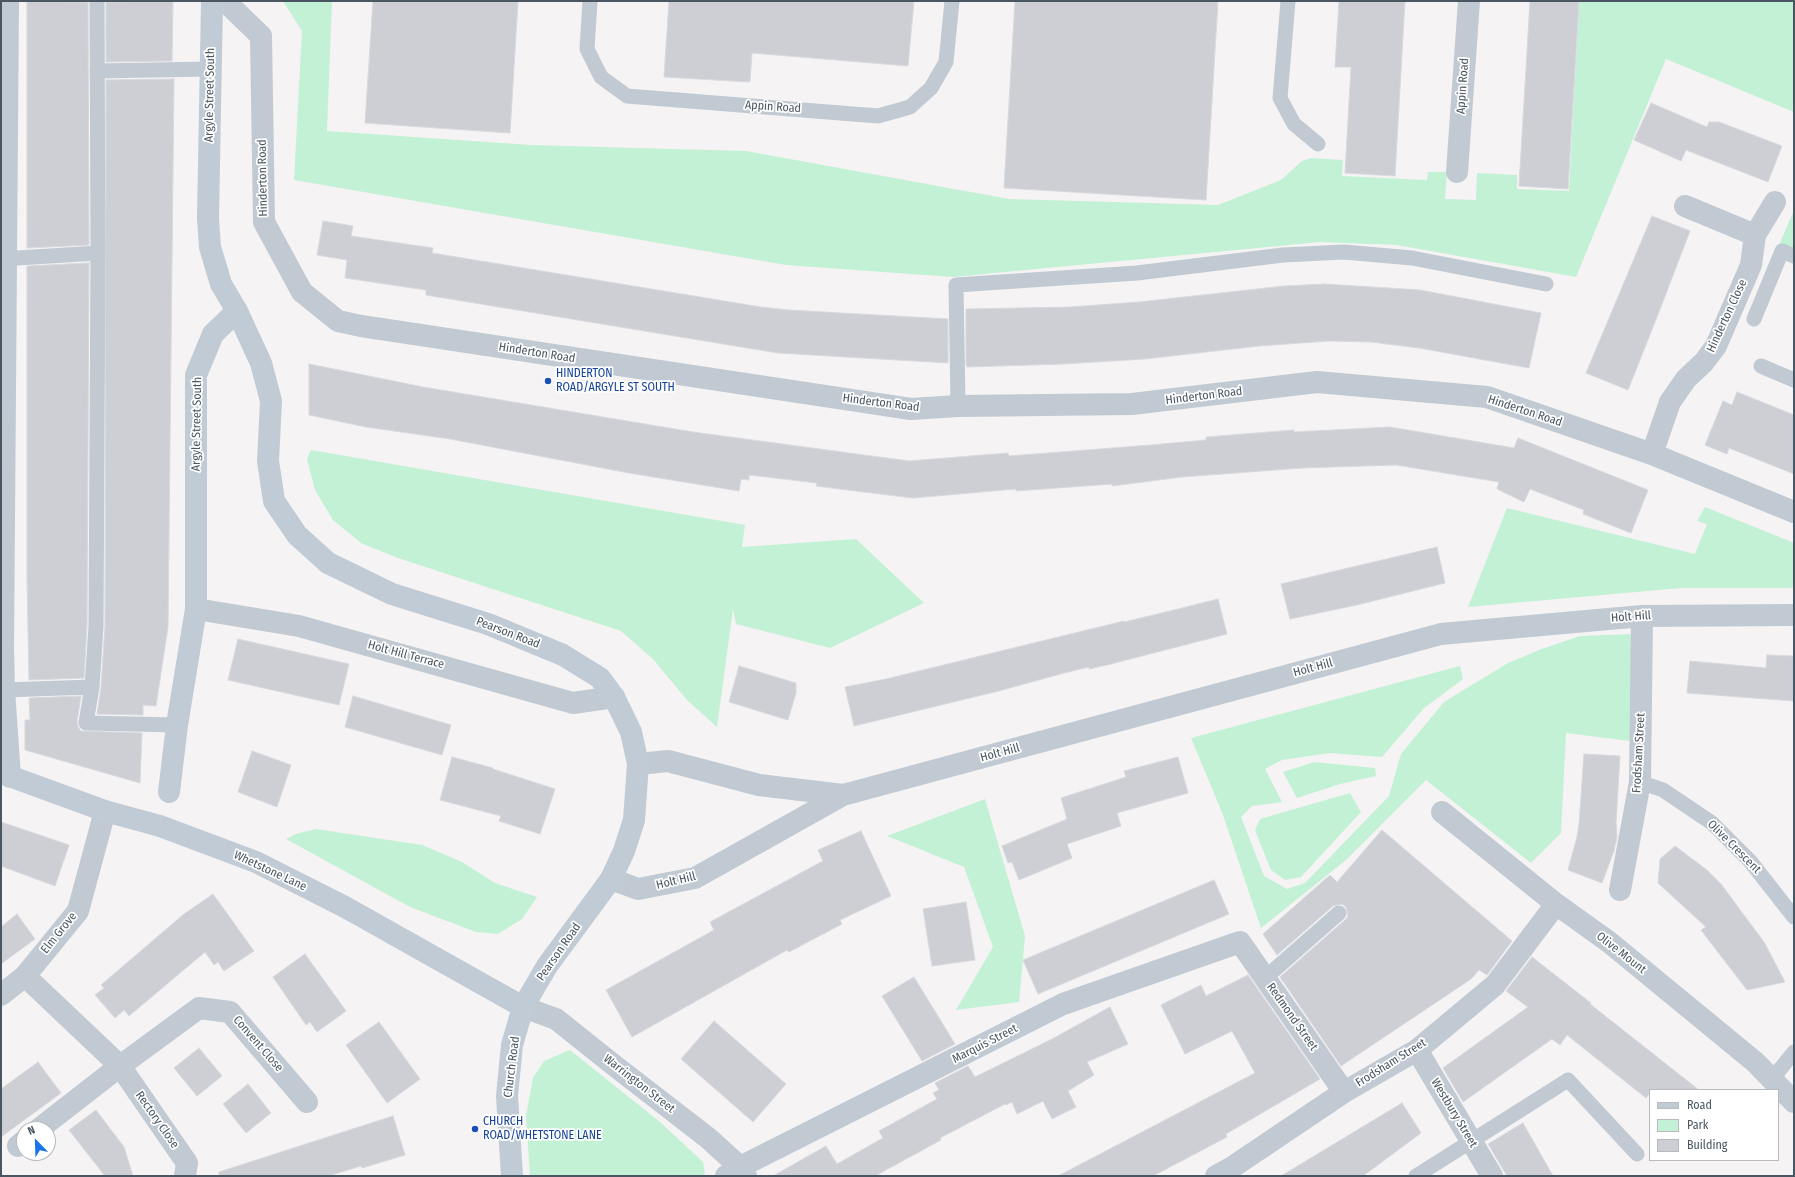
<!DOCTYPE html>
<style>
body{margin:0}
#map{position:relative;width:1795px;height:1177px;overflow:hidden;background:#f5f3f3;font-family:"Fira Sans Condensed",sans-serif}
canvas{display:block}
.frame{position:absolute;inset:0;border:2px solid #4a5661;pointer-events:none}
.legend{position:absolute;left:1649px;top:1089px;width:130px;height:72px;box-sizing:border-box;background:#fff;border:1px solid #b7bbc0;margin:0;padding:5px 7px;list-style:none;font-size:12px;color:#4a5661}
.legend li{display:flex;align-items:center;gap:8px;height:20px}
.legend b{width:20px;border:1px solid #b7bbc0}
.north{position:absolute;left:16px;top:1121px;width:40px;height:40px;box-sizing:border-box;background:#fff;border:1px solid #b7bbc0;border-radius:50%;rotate:337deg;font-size:11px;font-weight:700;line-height:16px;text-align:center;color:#4a5661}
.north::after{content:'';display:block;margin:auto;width:14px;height:18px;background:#1a73e8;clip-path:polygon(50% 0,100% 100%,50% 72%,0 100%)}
</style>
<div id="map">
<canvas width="1795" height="1177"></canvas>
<div class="frame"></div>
<ul class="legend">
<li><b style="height:5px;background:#c1cbd6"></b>Road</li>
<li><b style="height:11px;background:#c3f1d5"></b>Park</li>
<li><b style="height:11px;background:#cdcfd5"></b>Building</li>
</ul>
<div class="north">N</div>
</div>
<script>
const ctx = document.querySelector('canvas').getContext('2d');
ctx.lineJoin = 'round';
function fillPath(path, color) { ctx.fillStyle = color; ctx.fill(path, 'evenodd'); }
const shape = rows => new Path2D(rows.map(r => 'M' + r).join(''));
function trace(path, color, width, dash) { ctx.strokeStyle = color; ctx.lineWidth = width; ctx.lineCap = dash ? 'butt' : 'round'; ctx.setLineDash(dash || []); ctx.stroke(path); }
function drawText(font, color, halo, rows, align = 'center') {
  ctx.font = font + ' "Fira Sans Condensed",sans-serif'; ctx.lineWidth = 3.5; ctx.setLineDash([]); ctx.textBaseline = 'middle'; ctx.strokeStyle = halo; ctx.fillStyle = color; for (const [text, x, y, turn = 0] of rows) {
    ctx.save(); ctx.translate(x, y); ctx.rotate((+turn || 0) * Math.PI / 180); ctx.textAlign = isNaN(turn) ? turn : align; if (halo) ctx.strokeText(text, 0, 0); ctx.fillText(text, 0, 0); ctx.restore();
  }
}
const green = shape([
 [283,1,332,1,327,131,531,145,746,151,1009,199,1218,205,1281,180,1302,161,1311,158,1343,160,1342,176,1427,180,1428,172,1447,172,1445,199,1476,200,1477,173,1517,175,1517,189,1569,191,1579,1,1794,1,1794,112,1666,59,1576,277,1397,245,1320,242,953,277,786,265,294,180,302,31],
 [1794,210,1794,251,1779,245],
 [311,450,745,525,742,547,856,539,924,603,830,648,736,624,733,609,717,727,687,700,653,659,621,631,398,558,361,543,333,520,315,490,307,459],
 [1705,507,1794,543,1794,588,1681,588,1468,607,1507,508,1695,554,1707,524,1697,521],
 [1635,634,1630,741,1566,733,1561,833,1531,863,1426,780,1346,860,1261,928,1223,815,1191,738,1460,666,1463,679,1424,708,1382,757,1330,753,1282,760,1265,769,1282,802,1252,806,1241,817,1264,876,1287,889,1305,883,1389,796,1401,754,1444,702,1508,663,1539,650,1580,636],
 [1314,762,1375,768,1376,776,1340,784,1297,798,1283,772],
 [1350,793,1361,812,1301,877,1285,880,1271,870,1255,830,1260,819],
 [985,799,1025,936,1019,1002,956,1010,993,947,964,867,887,836],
 [316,829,422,845,462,862,495,883,537,897,522,919,498,934,476,932,410,907,286,839,296,834],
 [570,1050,660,1122,703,1162,705,1174,702,1176,530,1176,526,1116,533,1078,544,1061]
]);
const building = shape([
 [27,1,88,2,89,245,27,248,27,1],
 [173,1,172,61,106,62,106,2,173,1],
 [373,1,518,1,510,133,365,123,373,1],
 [669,1,914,1,908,66,752,53,750,82,664,77,669,1],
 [1015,1,1218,1,1206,200,1004,188,1015,1],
 [1339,1,1405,1,1395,176,1345,173,1351,67,1335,67,1339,1],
 [1530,1,1579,1,1568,189,1519,186,1530,1],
 [174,79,168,627,156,706,143,705,143,715,97,714,101,688,105,626,106,80,174,79],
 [1651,103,1707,127,1709,122,1719,122,1782,146,1768,182,1686,150,1681,161,1634,140,1651,103],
 [1652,216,1690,231,1659,312,1628,390,1586,373,1652,216],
 [323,221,353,226,351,236,433,248,432,253,761,307,789,310,948,319,948,363,778,353,426,295,426,290,345,278,347,260,317,255,323,221],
 [89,263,87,626,84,678,29,680,27,579,27,266,89,263],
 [1325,284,1420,290,1541,313,1529,368,1419,348,1371,342,1329,341,1259,346,1145,359,1063,364,967,367,966,364,966,309,1070,307,1139,302,1284,286,1325,284],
 [309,364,423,387,693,432,909,461,1008,453,1009,456,1151,445,1206,440,1206,437,1294,430,1294,432,1390,427,1514,448,1518,438,1648,490,1631,533,1583,514,1584,510,1530,489,1524,502,1497,489,1499,482,1396,465,1302,468,1182,477,1112,486,1112,484,1016,491,1016,489,913,498,839,489,816,486,817,483,749,475,749,480,741,479,739,491,629,473,450,439,366,427,309,415,309,364],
 [1737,392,1794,415,1794,474,1729,448,1727,454,1705,445,1723,401,1732,405,1737,392],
 [1437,547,1445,583,1357,605,1290,619,1281,584,1437,547],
 [1218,599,1227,634,1111,664,1089,669,1089,667,1064,673,999,691,854,726,845,687,886,679,1124,621,1124,622,1170,611,1218,599],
 [238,639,349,664,339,705,228,680,238,639],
 [1767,655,1794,656,1794,701,1687,693,1690,661,1766,668,1767,655],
 [739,666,796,683,796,693,788,720,729,702,739,666],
 [81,696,77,722,78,727,81,731,142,733,140,783,25,750,25,720,30,720,29,698,81,696],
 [353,696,451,725,442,755,345,727,353,696],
 [252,751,291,765,277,807,238,792,252,751],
 [1584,754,1620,756,1616,823,1617,837,1614,851,1602,883,1568,870,1577,837,1579,824,1584,754],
 [452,757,493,768,493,769,555,789,540,834,499,821,501,816,440,800,452,757],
 [1178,757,1188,793,1117,813,1121,826,1067,844,1072,858,1019,880,1012,862,1008,863,1002,846,1067,819,1061,798,1126,777,1124,771,1178,757],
 [1,822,69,845,55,886,1,866,1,822],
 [1382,830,1512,941,1487,975,1479,970,1471,979,1341,1066,1280,977,1345,920,1348,916,1346,907,1342,904,1333,906,1277,955,1263,934,1330,875,1337,882,1382,830],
 [861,831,891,896,840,920,842,924,789,952,787,950,632,1037,606,990,714,930,710,922,823,861,818,850,861,831],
 [1675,846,1707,870,1721,884,1764,942,1785,982,1747,990,1701,930,1706,927,1658,883,1660,859,1675,846],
 [1214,880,1229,914,1038,994,1023,960,1214,880],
 [213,894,254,951,224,971,218,962,214,965,205,952,129,1016,124,1010,115,1018,95,995,104,988,101,985,184,914,213,894],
 [966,902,975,960,932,966,923,909,966,902],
 [17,914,35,939,1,964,1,927,17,914],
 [305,954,346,1011,317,1032,310,1022,306,1025,273,977,305,954],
 [1532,957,1591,1003,1590,1004,1699,1090,1650,1090,1650,1093,1646,1098,1567,1035,1560,1045,1552,1039,1463,1102,1443,1068,1528,1007,1506,991,1532,957],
 [1248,975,1320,1079,1226,1134,1227,1137,1153,1176,1058,1176,1255,1073,1232,1031,1185,1054,1161,1005,1201,985,1206,996,1248,975],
 [914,977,955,1044,922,1061,882,996,914,977],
 [1110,1007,1128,1044,1087,1062,1094,1075,1068,1091,1076,1107,1052,1119,1043,1101,1017,1114,1012,1102,1006,1105,1005,1104,940,1138,941,1140,875,1176,773,1176,826,1146,837,1164,883,1138,879,1131,937,1099,933,1093,939,1090,935,1083,968,1066,975,1077,1052,1039,1110,1007],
 [714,1021,786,1084,753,1122,681,1059,714,1021],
 [379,1022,420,1079,387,1103,346,1045,379,1022],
 [199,1048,222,1076,197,1096,174,1068,199,1048],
 [38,1062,61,1093,1,1137,1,1089,38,1062],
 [248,1084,271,1113,246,1133,223,1104,248,1084],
 [1402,1103,1421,1133,1363,1176,1281,1176,1402,1103],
 [96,1110,124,1147,133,1176,105,1176,69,1130,96,1110],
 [393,1116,405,1155,362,1168,361,1166,328,1176,219,1176,219,1172,393,1116],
 [1523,1123,1553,1176,1507,1176,1488,1144,1523,1123]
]);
const lane = shape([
 [97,1,98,253,96,626,92,687,86,723,177,725],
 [590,1,587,49,601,77,627,96,878,116,910,107,931,88,946,62,952,1],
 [1288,1,1280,98,1294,124,1318,144],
 [97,71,211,69],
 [1,259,98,253],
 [1754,319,1782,251,1794,256],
 [1761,366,1794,380],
 [958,406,956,285,1137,273,1283,255,1344,252,1412,258,1546,284],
 [4,690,92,687],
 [1640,782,1663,790,1712,823,1750,861,1794,917],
 [1265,978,1339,913],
 [1773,1078,1794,1052],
 [1416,1176,1568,1080,1637,1154]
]);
const street = shape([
 [8,1,3,649,4,690,10,777],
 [225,1,261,36,264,222,302,292,338,321,361,326,911,409,958,406,1132,404,1317,382,1487,397,1652,454,1794,512],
 [1457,172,1469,1],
 [1685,206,1755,235],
 [1652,454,1670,402,1686,379,1704,362,1716,346,1751,265,1755,235,1775,202],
 [196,609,299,626,573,703,614,697],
 [638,764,668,761,759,785,843,795],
 [1442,812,1556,904,1609,942,1755,1062,1794,1102],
 [611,879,638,889,695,878,843,795,1441,634,1642,616,1794,615],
 [1620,890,1640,782,1642,616],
 [25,976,120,1066,187,1163,185,1176],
 [1,995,25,976,78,911,105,811],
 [523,1007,556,1019,615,1066,708,1138,740,1167,746,1176],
 [1417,1050,1492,1176],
 [39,1129,120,1066,199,1008,230,1012,307,1102],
 [18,1146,24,1141],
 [726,1176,740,1167,1063,1004,1240,942,1344,1092],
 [1216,1176,1234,1166,1344,1092,1417,1050,1495,985,1556,904]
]);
const secondary = shape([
 [212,1,208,219,210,247,221,284,237,311,261,363,271,401,268,461,274,501,297,535,328,563,392,594,488,624,563,655,600,678,614,697,631,732,638,764,634,820,624,851,611,879,547,966,523,1007,512,1045,507,1096,512,1176],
 [1,773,105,811,160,826,256,862,345,907,523,1007],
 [169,792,177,725,196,609,196,375,213,334,237,311]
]);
const markers = [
 [548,381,4,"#1a4fb4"],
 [475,1129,4,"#1a4fb4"]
];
const streetNames = [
 ["Appin Road",1463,86,-86],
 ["Argyle Street South",210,95,-89],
 ["Appin Road",773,107,4],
 ["Hinderton Road",263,178,-91],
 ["Hinderton Close",1727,316,-65],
 ["Hinderton Road",537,353,9],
 ["Hinderton Road",1204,396,-7],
 ["Hinderton Road",881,403,7],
 ["Hinderton Road",1525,411,18],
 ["Argyle Street South",197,424,-89],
 ["Holt Hill",1631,617,-4],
 ["Pearson Road",508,633,21],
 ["Holt Hill Terrace",406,655,15],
 ["Holt Hill",1313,668,-15],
 ["Holt Hill",1000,753,-15],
 ["Frodsham Street",1639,753,-87],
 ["Olive Crescent",1734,847,45],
 ["Whetstone Lane",270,871,25],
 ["Holt Hill",676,881,-14],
 ["Elm Grove",59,933,-51],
 ["Pearson Road",559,952,-55],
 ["Olive Mount",1621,953,38],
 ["Redmond Street",1292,1017,55],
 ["Convent Close",258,1044,49],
 ["Marquis Street",985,1044,-27],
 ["Frodsham Street",1391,1063,-32],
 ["Church Road",512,1067,-83],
 ["Warrington Street",639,1084,38],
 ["Westbury Street",1454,1113,59],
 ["Rectory Close",157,1120,55]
];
const transitNames = [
 ["HINDERTON",556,374],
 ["ROAD/ARGYLE ST SOUTH",556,388],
 ["CHURCH",483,1122],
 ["ROAD/WHETSTONE LANE",483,1136]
];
fillPath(green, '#c3f1d5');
fillPath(building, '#cdcfd5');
trace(building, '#d7d9de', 1);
trace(lane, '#c1cad2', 15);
trace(street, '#c1cad2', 22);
trace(secondary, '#c1cbd6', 22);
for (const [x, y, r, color] of markers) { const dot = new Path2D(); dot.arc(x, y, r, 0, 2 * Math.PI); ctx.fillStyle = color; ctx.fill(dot); trace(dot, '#fff', 1.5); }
drawText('12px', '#4a5661', '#fff', streetNames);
drawText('12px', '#164399', '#fff', transitNames, 'left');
</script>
